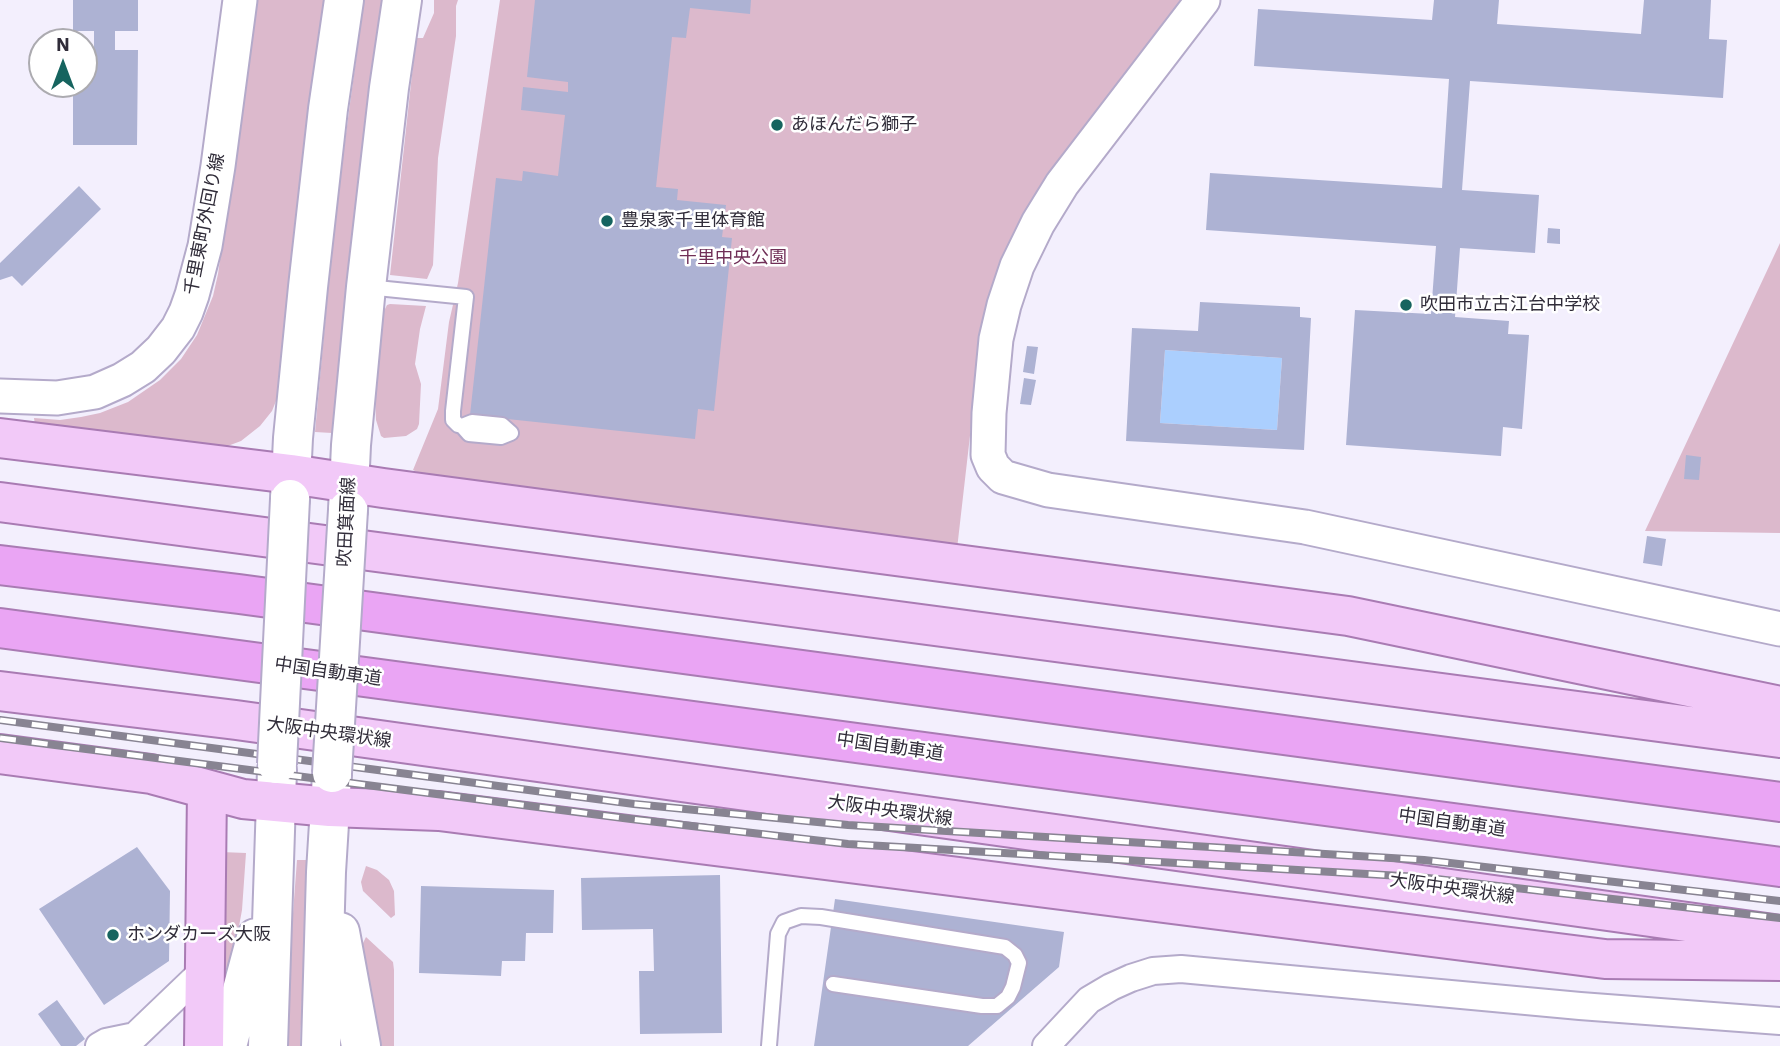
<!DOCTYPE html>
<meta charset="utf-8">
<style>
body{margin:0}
#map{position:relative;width:1780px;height:1046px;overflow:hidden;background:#f3effd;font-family:"IBM Plex Sans",sans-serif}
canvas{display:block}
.north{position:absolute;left:28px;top:28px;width:70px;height:70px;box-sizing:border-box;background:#fff;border:2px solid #acabb0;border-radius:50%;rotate:0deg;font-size:19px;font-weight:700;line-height:28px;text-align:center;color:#302c39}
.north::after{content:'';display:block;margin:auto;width:24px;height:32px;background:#16645f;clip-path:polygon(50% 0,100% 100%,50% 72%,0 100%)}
</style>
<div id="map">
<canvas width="1780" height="1046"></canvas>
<div class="north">N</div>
</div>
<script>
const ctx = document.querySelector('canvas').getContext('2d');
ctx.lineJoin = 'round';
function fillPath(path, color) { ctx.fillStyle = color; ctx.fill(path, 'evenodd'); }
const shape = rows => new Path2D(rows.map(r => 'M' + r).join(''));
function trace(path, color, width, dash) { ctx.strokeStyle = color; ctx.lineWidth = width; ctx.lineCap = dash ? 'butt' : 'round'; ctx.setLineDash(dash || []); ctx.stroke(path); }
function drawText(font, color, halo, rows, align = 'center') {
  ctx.font = font + ' "IBM Plex Sans","Noto Sans JP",sans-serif'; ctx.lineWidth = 5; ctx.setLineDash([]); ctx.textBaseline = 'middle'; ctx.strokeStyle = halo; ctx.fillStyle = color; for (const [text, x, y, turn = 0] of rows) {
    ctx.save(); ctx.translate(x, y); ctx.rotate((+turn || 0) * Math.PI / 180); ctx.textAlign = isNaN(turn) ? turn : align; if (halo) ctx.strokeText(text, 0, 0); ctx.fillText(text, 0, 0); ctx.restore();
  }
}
const green = shape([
 [256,0,325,0,278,396,272,411,260,426,241,441,225,447,35,425,34,418,60,420,81,417,100,413,128,402,160,380,181,359,197,335,213,296,218,274],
 [364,0,384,0,361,171,332,433,315,432,328,290,342,163],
 [434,0,458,0,456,6,456,36,438,158,433,265,427,279,390,275,416,38,423,38,434,13],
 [500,0,1182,0,1050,174,982,331,957,549,427,477,413,470,438,409,449,322,458,283],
 [1780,243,1780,533,1645,531],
 [390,304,426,306,420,329,415,364,421,384,419,424,417,429,406,436,384,438,381,436,376,420,375,400,383,313,387,305],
 [221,852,246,853,242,910,231,970,225,978,218,973],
 [297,860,308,860,300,1046,283,1046],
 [366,866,377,870,389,880,394,891,395,915,391,918,363,891,361,882],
 [366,937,393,962,394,970,394,1046,376,1046,361,947]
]);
const water = shape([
 [1165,350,1282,358,1277,430,1160,423]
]);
const building = shape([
 [73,0,138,0,138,31,115,31,115,50,138,50,137,145,73,145,73,84,84,84,84,50,94,50,94,31,73,31],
 [535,0,751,0,750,14,690,8,686,38,672,37,656,187,678,189,677,200,726,205,722,237,732,238,714,411,698,409,695,439,470,415,496,178,522,181,523,171,558,176,565,115,521,110,523,87,568,92,568,82,527,77],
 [1434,0,1499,0,1497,24,1641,34,1644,0,1711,0,1709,39,1727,40,1723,98,1470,81,1462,190,1539,195,1535,253,1460,248,1455,317,1509,321,1508,334,1529,335,1522,429,1503,427,1501,456,1346,445,1355,310,1431,314,1436,246,1206,230,1210,173,1442,188,1449,79,1254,66,1258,9,1432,20],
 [79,186,101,209,22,286,12,276,0,280,0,263],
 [1548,228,1560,229,1560,244,1547,243],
 [1200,302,1300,307,1300,317,1311,318,1304,450,1126,441,1132,328,1198,331],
 [1165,350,1282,358,1277,430,1160,423],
 [1027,346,1038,347,1034,374,1023,372],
 [1024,378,1036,380,1031,405,1020,404],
 [1686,455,1701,457,1699,480,1684,479],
 [1647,536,1666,539,1662,566,1643,563],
 [137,847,170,891,169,961,104,1005,39,909],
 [720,875,722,1033,640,1034,639,971,654,971,653,929,582,930,581,878],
 [421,886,554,890,553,933,526,933,525,961,502,961,501,976,419,973],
 [835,899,1064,932,1059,967,968,1046,814,1046],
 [57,1000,85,1039,76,1046,61,1046,38,1014]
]);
const service = shape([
 [367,287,466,297,453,411,453,420,458,425,462,426,469,434,501,437,511,433,502,425,472,422,462,426],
 [769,1046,778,934,784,922,801,916,821,917,1005,947,1015,955,1019,963,1013,987,1008,997,997,1006,982,1006,833,984]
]);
const minor = shape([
 [99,1046,106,1042,135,1036,204,970],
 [1046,1046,1089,1000,1111,987,1131,978,1153,971,1181,969,1580,1006,1780,1021]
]);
const tertiary = shape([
 [1203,0,1062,184,1038,223,1017,266,1004,305,996,339,989,413,988,455,993,467,1003,477,1048,490,1305,527,1780,629],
 [0,396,57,398,95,392,122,380,143,367,161,350,178,328,186,312,192,295,205,246,218,166,240,0]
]);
const secondary = shape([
 [290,499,293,438,308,287,328,109,344,0],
 [348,510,351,445,366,287,389,88,402,0],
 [340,932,361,1046],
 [227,1046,256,938],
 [268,1046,277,770],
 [321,1046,326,872,332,775]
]);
const primary = shape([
 [0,438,291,474,383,488,1348,616,1780,706],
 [0,502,1780,738],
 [0,691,236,720,1780,935],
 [0,754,151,774,243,799,330,807,439,811,1605,959,1780,961],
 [204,1046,207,790]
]);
const motorway = shape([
 [0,565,239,594,1780,802],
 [0,628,1780,867]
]);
const rail = shape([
 [0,720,634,804,848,825,1424,860,1780,901],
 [0,738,631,819,848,844,1419,877,1780,918]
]);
const secondaryBridge = shape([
 [277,764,290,499],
 [332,773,348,510]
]);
const markers = [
 [777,125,7,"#16645f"],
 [607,221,7,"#16645f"],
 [1406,305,7,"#16645f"],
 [113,935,7,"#16645f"]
];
const poiNames = [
 ["あほんだら獅子",791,125],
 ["豊泉家千里体育館",621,221],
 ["吹田市立古江台中学校",1420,305],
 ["ホンダカーズ大阪",127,935]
];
const streetNames = [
 ["千里東町外回り線",205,224,-79],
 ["吹田箕面線",347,522,-87],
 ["中国自動車道",328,672,8],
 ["大阪中央環状線",329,733,8],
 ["中国自動車道",890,747,8],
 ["大阪中央環状線",890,811,8],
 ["中国自動車道",1452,823,8],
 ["大阪中央環状線",1452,889,8]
];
const parkNames = [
 ["千里中央公園",733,258]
];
fillPath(green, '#dcb9cc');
fillPath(water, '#abcffe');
fillPath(building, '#adb2d3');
trace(service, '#b4aaca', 18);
trace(minor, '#b4aaca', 30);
trace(tertiary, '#b4aaca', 37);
trace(secondary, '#b4aaca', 42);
trace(primary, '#a97bb3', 42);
trace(motorway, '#a97bb3', 42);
trace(service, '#fff', 14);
trace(minor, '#fff', 26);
trace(tertiary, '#fff', 33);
trace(secondary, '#fff', 38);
trace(primary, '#f2c9f8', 38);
trace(motorway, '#eaa5f4', 38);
trace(rail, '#888492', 8);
trace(rail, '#fff', 5, [16]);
trace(secondaryBridge, '#b4aaca', 42, []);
trace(secondaryBridge, '#fff', 38);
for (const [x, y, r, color] of markers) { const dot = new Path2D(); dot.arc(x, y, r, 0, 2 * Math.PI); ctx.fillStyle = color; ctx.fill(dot); trace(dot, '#fff', 2.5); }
drawText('18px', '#302c39', '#fff', poiNames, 'left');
drawText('18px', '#302c39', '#fff', streetNames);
drawText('18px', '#702f57', '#fff', parkNames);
</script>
